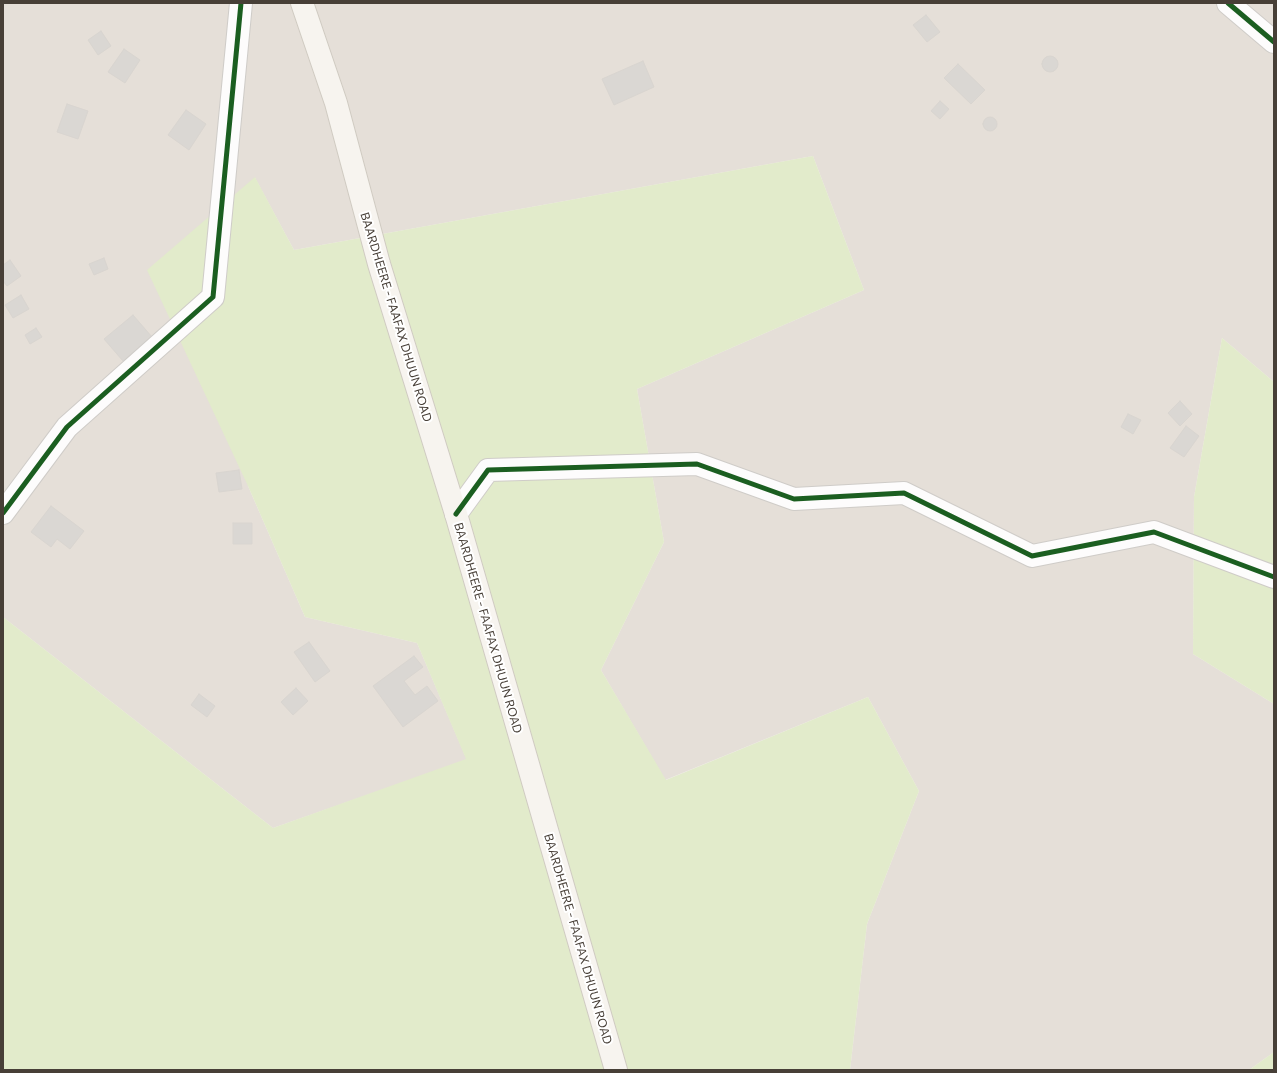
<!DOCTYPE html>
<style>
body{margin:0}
#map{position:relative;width:1277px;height:1073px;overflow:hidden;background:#f1eeeb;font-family:Commissioner,sans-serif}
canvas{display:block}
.frame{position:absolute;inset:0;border:4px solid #473f37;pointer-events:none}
</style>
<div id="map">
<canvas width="1277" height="1073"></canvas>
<div class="frame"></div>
</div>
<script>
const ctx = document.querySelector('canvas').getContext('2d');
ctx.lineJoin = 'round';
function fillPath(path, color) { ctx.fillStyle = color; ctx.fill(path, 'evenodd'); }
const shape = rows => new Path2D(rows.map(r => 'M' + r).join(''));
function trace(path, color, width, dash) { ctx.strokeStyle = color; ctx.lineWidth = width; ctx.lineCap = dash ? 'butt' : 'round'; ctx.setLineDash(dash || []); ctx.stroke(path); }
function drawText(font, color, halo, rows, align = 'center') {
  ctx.font = font + ' Commissioner,sans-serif'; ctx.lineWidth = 4; ctx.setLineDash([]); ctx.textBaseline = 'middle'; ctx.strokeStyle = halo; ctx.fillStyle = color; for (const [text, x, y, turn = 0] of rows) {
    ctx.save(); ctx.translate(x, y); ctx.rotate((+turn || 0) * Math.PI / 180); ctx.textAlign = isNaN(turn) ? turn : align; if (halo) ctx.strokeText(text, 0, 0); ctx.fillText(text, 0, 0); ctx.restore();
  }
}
const residential = shape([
 [3,3,1274,3,1274,382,1222,338,1194,497,1193,654,1274,704,1274,1052,1249,1070,850,1070,867,924,919,791,868,697,665,780,601,670,664,542,637,389,864,290,813,156,294,250,255,178,248,486,305,617,417,643,467,760,273,828,3,617]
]);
const green = shape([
 [813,156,864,290,637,389,664,542,601,670,666,780,868,697,919,791,867,924,850,1070,3,1070,3,617,273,828,466,759,417,643,305,617,248,486,147,270,255,177,294,250],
 [1222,338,1274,382,1274,704,1193,654,1194,497],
 [1274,1052,1274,1070,1249,1070]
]);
const building = shape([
 [926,15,940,32,927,42,913,25,926,15],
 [101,31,111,46,98,55,88,40,101,31],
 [124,49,140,60,125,83,108,72,124,49],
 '1042 64a8 8 0 1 1 16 0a8 8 0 1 1-16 0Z',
 [643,61,654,87,614,105,602,79,643,61],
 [958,64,985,90,971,104,944,78,958,64],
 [940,101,949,109,940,119,931,111,940,101],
 [67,104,88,111,78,139,57,132,67,104],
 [186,110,206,124,189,150,168,135,186,110],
 '983 124a7 7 0 1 1 14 0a7 7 0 1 1-14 0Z',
 [104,258,108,269,94,275,89,264,104,258],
 [10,260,21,276,7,286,3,281,3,265,10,260],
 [21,295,29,309,13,318,5,305,21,295],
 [133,315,152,337,123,361,104,339,133,315],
 [36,328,42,337,30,344,25,335,36,328],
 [1180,401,1192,414,1180,426,1168,413,1180,401],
 [1128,414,1141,420,1133,434,1121,427,1128,414],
 [1186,426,1199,436,1184,457,1170,448,1186,426],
 [239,470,242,489,219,492,216,473,239,470],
 [51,506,84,531,70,549,57,539,51,547,31,532,51,506],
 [233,523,252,523,252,544,233,544,233,523],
 [309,642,330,671,315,682,294,652,309,642],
 [414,656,423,667,404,681,415,695,427,686,438,701,403,727,373,686,414,656],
 [296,688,308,701,293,715,281,702,296,688],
 [199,694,215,706,207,717,191,705,199,694]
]);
const street = shape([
 [1228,3,1274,42],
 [3,513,67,427,213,297,241,3],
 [456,514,488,470,697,464,794,499,904,493,1032,556,1154,532,1274,577]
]);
const secondary = shape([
 [302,3,336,103,379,264,456,514,616,1070]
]);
const cycleway = shape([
 [1228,3,1274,42],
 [3,513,67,427,213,297,241,3],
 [456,514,488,470,697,464,794,499,904,493,1032,556,1154,532,1274,577]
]);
const streetNames = [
 ["BAARDHEERE - FAAFAX DHUUN ROAD",396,317,73],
 ["BAARDHEERE - FAAFAX DHUUN ROAD",488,628,74],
 ["BAARDHEERE - FAAFAX DHUUN ROAD",578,939,74]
];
fillPath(residential, '#e5dfd8');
fillPath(green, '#e2ebcb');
fillPath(building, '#dad7d3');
trace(building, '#d9d5d0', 1);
trace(street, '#cfccc8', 24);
trace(secondary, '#d0cbc2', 24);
trace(street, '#fdfcfc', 22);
trace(secondary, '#f7f4ef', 22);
trace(cycleway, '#1b5e20', 5);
drawText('12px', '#473f37', '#fff', streetNames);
</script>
